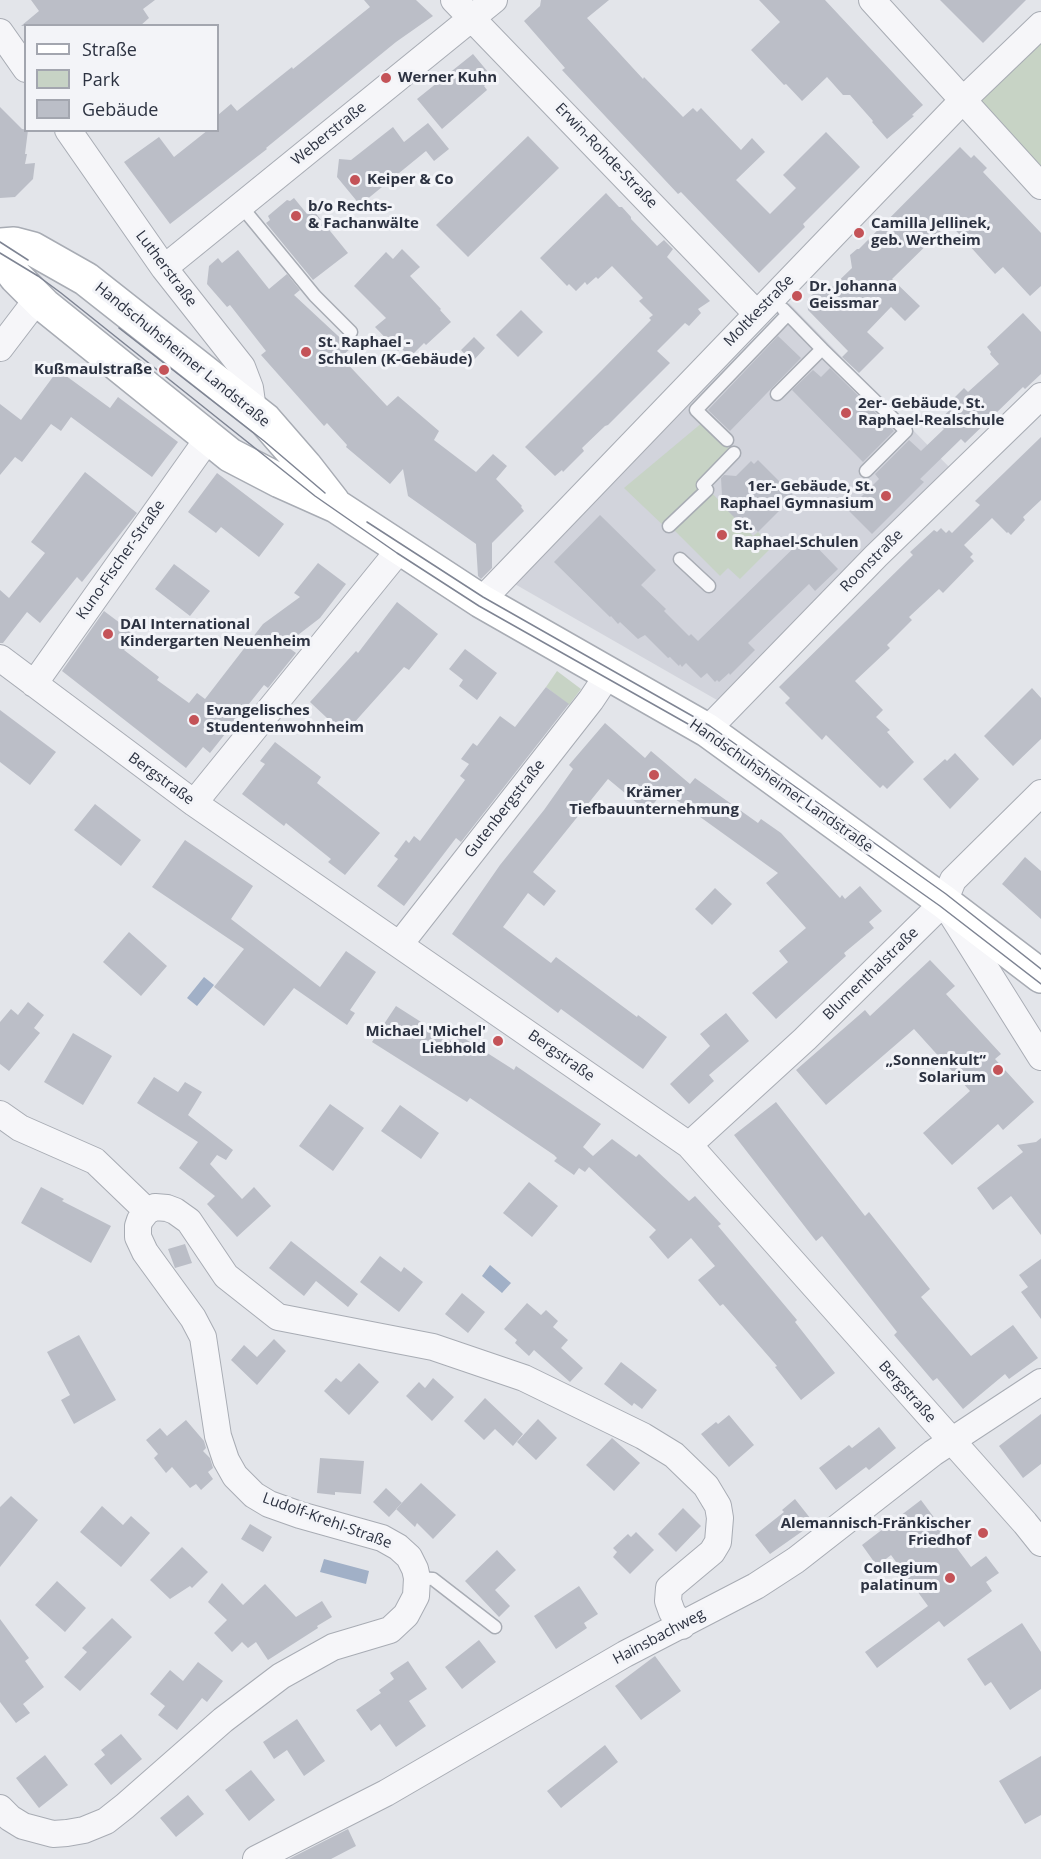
<!DOCTYPE html>
<meta charset="utf-8">
<style>
body{margin:0}
#map{position:relative;width:1041px;height:1859px;overflow:hidden;background:#e3e5ea;font-family:"Open Sans",sans-serif}
canvas{display:block}
.legend{position:absolute;left:24px;top:24px;width:195px;height:108px;box-sizing:border-box;background:#f3f4f8;border:2px solid #a3a6af;margin:0;padding:8px 10px;list-style:none;font-size:18px;color:#2c3241}
.legend li{display:flex;align-items:center;gap:12px;height:30px}
.legend b{width:30px;border:2px solid #a3a6af}
</style>
<div id="map">
<canvas width="1041" height="1859"></canvas>
<ul class="legend">
<li><b style="height:8px;background:#fff"></b>Straße</li>
<li><b style="height:16px;background:#c7d3c5"></b>Park</li>
<li><b style="height:16px;background:#bbbec7"></b>Gebäude</li>
</ul>
</div>
<script>
const ctx = document.querySelector('canvas').getContext('2d');
ctx.lineJoin = 'round';
function fillPath(path, color) { ctx.fillStyle = color; ctx.fill(path, 'evenodd'); }
const shape = rows => new Path2D(rows.map(r => 'M' + r).join(''));
function trace(path, color, width, dash) { ctx.strokeStyle = color; ctx.lineWidth = width; ctx.lineCap = dash ? 'butt' : 'round'; ctx.setLineDash(dash || []); ctx.stroke(path); }
function drawText(font, color, halo, rows, align = 'center') {
  ctx.font = font + ' "Open Sans",sans-serif'; ctx.lineWidth = 6; ctx.setLineDash([]); ctx.textBaseline = 'middle'; ctx.strokeStyle = halo; ctx.fillStyle = color; for (const [text, x, y, turn = 0] of rows) {
    ctx.save(); ctx.translate(x, y); ctx.rotate((+turn || 0) * Math.PI / 180); ctx.textAlign = isNaN(turn) ? turn : align; if (halo) ctx.strokeText(text, 0, 0); ctx.fillText(text, 0, 0); ctx.restore();
  }
}
const built = shape([
 [789,303,951,469,717,700,513,583]
]);
const green = shape([
 [1041,35,1041,175,977,98],
 [703,422,733,452,708,489,753,536,758,532,772,547,740,579,728,568,720,576,669,525,666,528,624,488],
 [557,671,581,689,569,705,546,687]
]);
const water = shape([
 [204,977,214,985,197,1006,187,998],
 [490,1265,511,1283,502,1293,482,1276],
 [324,1559,369,1571,366,1584,320,1572]
]);
const building = shape([
 [31,0,155,0,143,9,149,18,140,26,21,26,39,11],
 [364,0,416,0,433,16,396,42,266,148,267,149,170,224,124,162,159,137,174,157,208,130,218,130,218,115,231,104,237,111,292,67,293,69,370,7],
 [541,0,609,0,587,18,643,79,644,77,683,117,693,108,697,112,701,108,741,150,752,138,765,152,736,180,770,214,796,188,783,175,826,132,860,167,803,224,805,227,759,273,681,192,678,194,562,70,565,68,524,21,540,6],
 [759,0,825,0,923,105,912,115,914,116,887,139,872,122,873,121,850,95,843,95,827,77,802,101,786,84,784,85,751,50,780,22],
 [940,0,1026,0,983,43],
 [473,54,493,78,484,86,487,90,442,129,417,99],
 [0,107,22,129,28,130,25,154,27,154,25,164,35,163,33,179,15,197,0,198],
 [428,123,449,149,434,161,426,151,360,205,337,177,339,159,351,160,393,127,404,142],
 [528,136,559,168,468,257,436,225],
 [960,147,971,158,974,155,987,168,983,172,1041,233,1041,286,1030,296,1003,267,995,274,949,223,892,279,920,306,905,321,891,307,867,332,884,348,859,373,842,357,848,351,808,310,807,300,813,294,825,294,852,268,850,255,857,249,859,249],
 [606,193,619,207,622,207,631,217,631,219,657,246,664,240,673,249,667,257,710,301,698,309,701,313,689,326,685,323,657,351,670,363,608,425,605,426,582,448,584,451,563,472,562,470,555,476,525,447,602,370,651,320,649,318,653,315,639,301,643,298,612,266,598,279,596,277,587,285,585,282,576,291,569,284,567,286,540,258],
 [294,198,307,214,313,210,348,253,313,280,266,223,270,220,268,216,287,200,290,201],
 [402,249,420,267,410,276,441,309,440,310,451,322,426,345,424,343,410,357,401,348,398,351,375,327,386,318,354,286,386,252,393,259],
 [238,250,269,289,287,274,300,290,294,295,351,348,341,357,387,406,398,396,439,431,434,440,476,472,493,454,507,466,496,479,522,506,521,507,524,511,492,543,492,568,481,579,478,576,476,544,408,496,403,469,390,484,346,447,347,445,327,423,324,426,261,355,266,351,230,305,227,307,207,284,209,266,218,258,222,263],
 [521,310,543,332,518,357,496,335],
 [1023,313,1041,332,1041,374,1025,389,1023,387,965,443,961,439,920,479,924,482,872,534,848,510,879,479,875,474,909,440,921,451,944,429,937,422,953,407,949,403,964,388,968,392,999,364,990,354,991,352,987,347],
 [778,336,801,358,730,431,708,410],
 [474,337,485,348,472,362,461,350],
 [830,368,894,431,863,462,792,390,813,370,821,377],
 [58,370,110,408,118,397,178,442,152,477,71,417,61,431,51,424,22,462,15,457,0,475,0,404,21,420],
 [1041,437,1041,500,1023,517,1025,520,1011,535,1008,532,1007,533,992,518,964,545,973,554,970,557,974,561,943,593,939,589,909,617,912,620,887,645,890,648,855,681,883,710,876,717,890,730,887,732,914,762,887,789,883,785,880,788,826,735,822,740,785,703,790,698,779,687,913,555,910,552,934,530,937,532,941,528,946,533,949,530,952,533,980,505,975,501],
 [758,460,794,496,758,532,744,517,739,522,727,510,731,505,722,496,721,478,724,475,736,476,751,461,754,464],
 [85,472,137,513,82,582,77,577,40,623,27,612,3,643,0,643,0,590,9,598,45,553,31,542],
 [217,473,284,524,259,557,221,527,216,533,188,512],
 [600,515,656,570,641,585,666,609,664,611,689,636,691,634,698,641,806,536,838,569,815,591,809,584,748,643,755,650,730,675,729,673,719,682,717,680,715,682,707,673,701,678,686,663,682,667,680,664,679,666,670,657,668,658,645,635,638,639,620,622,618,624,611,616,610,617,554,562],
 [318,563,346,584,320,618,285,645,296,653,268,688,264,685,210,753,203,747,186,768,62,671,104,611,136,635,124,650,159,677,157,680,189,703,197,693,205,699,263,624,300,597,294,593],
 [174,564,210,591,190,616,155,589],
 [397,602,438,634,409,670,404,667,344,734,310,702,356,651,358,653],
 [465,649,497,673,477,700,459,686,463,680,449,669],
 [546,687,569,704,461,842,456,838,404,906,377,886,398,859,394,856,406,840,409,843,414,836,420,841,465,780,460,776,469,764,461,759,473,743,477,746,500,716,515,727],
 [1032,688,1041,698,1041,739,1013,766,984,736],
 [0,710,56,752,30,785,0,762],
 [605,723,645,758,651,751,690,784,695,778,758,823,761,819,781,833,840,898,842,895,845,899,860,886,882,911,869,922,874,928,844,953,846,956,776,1019,752,993,788,962,779,951,806,928,766,883,778,873,664,791,650,808,646,805,643,808,608,779,533,872,556,891,544,906,528,893,503,927,551,963,556,957,637,1017,638,1015,667,1037,643,1069,561,1009,558,1013,452,934,500,865,544,810,573,769,569,765],
 [275,742,321,777,317,783,380,833,345,875,328,862,331,859,286,823,284,826,242,794,265,764,260,761],
 [955,753,979,779,950,809,923,779,945,759,947,761],
 [95,804,141,840,121,866,74,830],
 [185,840,253,886,231,919,320,987,346,951,376,972,350,1010,355,1013,347,1025,294,988,264,1026,214,987,244,949,152,887],
 [1025,857,1041,871,1041,919,1002,884],
 [715,888,732,904,712,925,695,909],
 [129,932,167,966,141,996,103,962],
 [930,960,955,986,946,994,1001,1054,995,1059,1034,1102,1003,1130,998,1124,952,1165,923,1133,970,1091,914,1029,826,1105,796,1070,865,1010,870,1016],
 [28,1002,44,1015,34,1028,40,1033,9,1071,0,1064,0,1022,11,1009,18,1015],
 [396,1006,454,1043,459,1035,514,1070,516,1066,601,1124,583,1147,593,1156,612,1139,636,1157,639,1154,689,1201,695,1196,721,1224,718,1226,797,1320,795,1322,835,1373,801,1400,775,1367,777,1366,723,1304,720,1306,698,1280,715,1266,691,1238,668,1259,649,1237,656,1230,589,1167,585,1172,579,1168,574,1175,554,1161,557,1158,554,1155,470,1098,467,1102,372,1042],
 [726,1013,749,1041,709,1075,714,1081,689,1104,670,1084,710,1046,700,1034],
 [73,1033,112,1056,83,1105,44,1082],
 [154,1077,178,1092,185,1082,202,1092,188,1115,233,1150,226,1160,217,1155,210,1164,242,1199,254,1187,271,1206,237,1237,207,1204,215,1196,179,1168,198,1142,137,1103],
 [776,1102,865,1216,869,1212,930,1289,921,1297,971,1356,1013,1325,1038,1358,1009,1379,1005,1374,963,1409,937,1378,933,1381,894,1335,897,1332,822,1236,816,1241,734,1135],
 [330,1104,364,1128,333,1171,299,1146],
 [400,1105,439,1133,421,1159,381,1131],
 [1041,1138,1041,1235,1011,1196,993,1210,977,1188,1023,1152,1017,1145,1036,1142],
 [529,1182,558,1206,532,1237,503,1213],
 [41,1187,64,1199,62,1201,111,1226,91,1263,21,1223],
 [291,1241,358,1294,348,1307,316,1281,304,1296,269,1268],
 [185,1244,192,1263,175,1268,168,1249],
 [380,1256,401,1272,404,1267,423,1282,399,1312,360,1282],
 [1041,1259,1041,1319,1021,1292,1028,1287,1019,1275],
 [462,1293,485,1312,468,1333,445,1314],
 [527,1303,541,1315,546,1310,558,1321,553,1327,568,1340,561,1348,583,1368,570,1382,534,1350,529,1356,515,1343,517,1340,504,1329],
 [79,1335,116,1400,74,1424,61,1400,70,1395,47,1352],
 [274,1339,286,1351,257,1385,231,1360,244,1345,257,1357],
 [621,1362,657,1390,642,1409,634,1403,632,1406,604,1384],
 [359,1363,379,1382,349,1415,324,1391,336,1378,341,1382],
 [433,1378,454,1397,432,1421,406,1396,419,1382,425,1388],
 [485,1398,523,1434,513,1446,495,1429,484,1440,464,1421],
 [1041,1414,1041,1464,1023,1478,999,1446],
 [729,1415,754,1445,729,1467,701,1434,716,1422,718,1424],
 [538,1419,557,1438,536,1460,517,1442],
 [186,1420,204,1441,206,1448,203,1451,210,1458,213,1468,208,1472,213,1479,201,1490,196,1484,190,1488,172,1467,166,1473,154,1458,158,1454,146,1440,160,1428,167,1436],
 [879,1427,896,1448,869,1470,866,1467,836,1490,819,1468,849,1445,852,1448],
 [612,1438,640,1463,614,1491,586,1465],
 [320,1458,364,1461,361,1494,335,1492,335,1495,317,1493],
 [421,1483,456,1515,433,1539,417,1523,415,1527,396,1509],
 [386,1488,402,1503,389,1517,373,1502],
 [11,1496,38,1520,0,1567,0,1507],
 [795,1499,814,1523,770,1554,755,1535,784,1512,782,1510],
 [921,1500,971,1567,986,1556,999,1573,986,1582,992,1591,944,1627,939,1621,877,1668,865,1652,928,1606,891,1555,877,1566,862,1545],
 [102,1506,123,1525,131,1516,150,1533,121,1567,80,1532],
 [683,1508,701,1526,676,1552,658,1534],
 [250,1524,272,1537,263,1552,241,1539],
 [636,1532,654,1550,630,1574,613,1557,617,1552,613,1548,628,1534,631,1537],
 [182,1547,208,1572,192,1588,190,1586,170,1599,150,1580],
 [497,1550,516,1570,495,1590,510,1606,499,1617,465,1581],
 [57,1581,86,1608,65,1632,35,1605],
 [222,1583,243,1605,265,1584,296,1617,322,1601,332,1617,317,1626,318,1628,268,1660,256,1642,248,1648,242,1642,232,1652,214,1633,227,1620,208,1602],
 [579,1586,598,1614,584,1623,587,1628,556,1649,534,1616],
 [112,1618,132,1637,80,1691,64,1677,87,1652,82,1648],
 [0,1619,29,1658,25,1661,44,1687,23,1704,30,1713,16,1723,0,1702],
 [1022,1623,1041,1652,1041,1689,1010,1710,991,1682,985,1686,967,1659],
 [479,1640,496,1662,462,1689,445,1667],
 [655,1656,681,1691,641,1720,615,1686],
 [408,1661,427,1689,409,1701,426,1726,396,1747,380,1724,371,1731,356,1710,381,1693,379,1690,394,1679,390,1673],
 [198,1662,223,1681,207,1702,202,1698,177,1730,158,1715,165,1706,150,1694,170,1670,183,1681],
 [297,1719,325,1761,304,1776,287,1750,274,1759,263,1742],
 [121,1734,142,1759,111,1785,94,1764,105,1755,101,1750],
 [605,1745,618,1762,561,1808,547,1791],
 [45,1755,68,1785,39,1808,16,1778],
 [1041,1756,1041,1815,1025,1824,999,1781],
 [251,1770,275,1800,249,1821,225,1790],
 [188,1795,204,1814,176,1837,160,1818],
 [348,1829,356,1846,331,1859,289,1859]
]);
const lane = shape([
 [241,206,315,296,351,332],
 [822,349,906,431,866,471],
 [777,394,822,349,783,309],
 [727,440,696,410,788,314],
 [669,526,707,490,703,485,734,453],
 [680,559,709,586],
 [417,1578,433,1579,495,1627]
]);
const street = shape([
 [454,0,756,313],
 [872,0,1041,186],
 [0,32,26,69],
 [68,130,164,268,242,367,250,388,253,410],
 [164,268,494,0],
 [0,348,32,306,36,297],
 [481,601,963,100,1041,25],
 [0,658,194,803,689,1145,1025,1523,1041,1543],
 [34,684,209,437],
 [707,730,876,556,1041,396],
 [194,803,400,549],
 [952,915,1041,1057],
 [400,944,591,700,609,673],
 [0,1114,20,1128,95,1161,147,1211],
 [689,1145,805,1039,940,906,944,902,953,880,1041,793],
 [0,1808,10,1818,23,1826,53,1834,67,1833,84,1830,106,1821,125,1806,223,1720,281,1676,333,1647,390,1630,406,1615,416,1596,417,1578,415,1569,409,1557,398,1547,382,1538,300,1515,269,1504,254,1495,235,1476,226,1460,218,1436,203,1337,193,1318,145,1252,138,1237,138,1226,140,1220,147,1211,155,1207,167,1208,175,1211,189,1221,226,1276,278,1317,433,1347,524,1378,643,1436,674,1455,706,1486,718,1506,720,1518,718,1542,712,1552,669,1588,668,1601,672,1612,682,1626],
 [256,1859,386,1793,625,1654,756,1586,796,1560,933,1453,1041,1382]
]);
const secondary = shape([
 [0,245,14,244,33,249,86,279,265,420,305,466,333,502],
 [0,256,16,277,44,305,230,455,280,481,336,506,481,601,707,730,944,902,1041,976]
]);
const tram = shape([
 [0,242,28,260],
 [0,253,38,276,61,293,315,496,397,553,479,606,704,733,786,797,940,906,1041,984],
 [119,328,264,441,325,493],
 [367,522,483,597,710,726,946,894,1041,969]
]);
const markers = [
 [386,78,6,"#c45358"],
 [355,180,6,"#c45358"],
 [296,216,6,"#c45358"],
 [859,233,6,"#c45358"],
 [797,296,6,"#c45358"],
 [306,352,6,"#c45358"],
 [164,370,6,"#c45358"],
 [846,413,6,"#c45358"],
 [886,496,6,"#c45358"],
 [722,535,6,"#c45358"],
 [108,634,6,"#c45358"],
 [194,720,6,"#c45358"],
 [654,775,6,"#c45358"],
 [498,1041,6,"#c45358"],
 [998,1070,6,"#c45358"],
 [983,1533,6,"#c45358"],
 [950,1578,6,"#c45358"]
];
const poiNames = [
 ["Werner Kuhn",398,78],
 ["Keiper & Co",367,180],
 ["b/o Rechts-",308,207],
 ["& Fachanwälte",308,224],
 ["Camilla Jellinek,",871,224],
 ["geb. Wertheim",871,241],
 ["Dr. Johanna",809,287],
 ["Geissmar",809,304],
 ["St. Raphael -",318,343],
 ["Schulen (K-Gebäude)",318,360],
 ["Kußmaulstraße",152,370,"right"],
 ["2er- Gebäude, St.",858,404],
 ["Raphael-Realschule",858,421],
 ["1er- Gebäude, St.",874,487,"right"],
 ["Raphael Gymnasium",874,504,"right"],
 ["St.",734,526],
 ["Raphael-Schulen",734,543],
 ["DAI International",120,625],
 ["Kindergarten Neuenheim",120,642],
 ["Evangelisches",206,711],
 ["Studentenwohnheim",206,728],
 ["Krämer",654,793,"center"],
 ["Tiefbauunternehmung",654,810,"center"],
 ["Michael 'Michel'",486,1032,"right"],
 ["Liebhold",486,1049,"right"],
 ["„Sonnenkult“",986,1061,"right"],
 ["Solarium",986,1078,"right"],
 ["Alemannisch-Fränkischer",971,1524,"right"],
 ["Friedhof",971,1541,"right"],
 ["Collegium",938,1569,"right"],
 ["palatinum",938,1586,"right"]
];
const streetNames = [
 ["Weberstraße",329,134,-39],
 ["Erwin-Rohde-Straße",606,156,46],
 ["Lutherstraße",166,269,53],
 ["Moltkestraße",759,311,-46],
 ["Handschuhsheimer Landstraße",182,355,39],
 ["Kuno-Fischer-Straße",121,560,-55],
 ["Roonstraße",872,561,-45],
 ["Bergstraße",161,779,36],
 ["Handschuhsheimer Landstraße",781,786,35],
 ["Gutenbergstraße",505,809,-52],
 ["Blumenthalstraße",871,974,-44],
 ["Bergstraße",561,1056,35],
 ["Bergstraße",907,1392,48],
 ["Ludolf-Krehl-Straße",327,1521,20],
 ["Hainsbachweg",659,1637,-28]
];
fillPath(built, '#d2d4dc');
fillPath(green, '#c7d3c5');
fillPath(water, '#a1b0c7');
fillPath(building, '#bbbec7');
trace(lane, '#a8acb4', 15);
trace(street, '#a8acb4', 28);
trace(secondary, '#a8acb4', 36);
trace(lane, '#f6f6f9', 12);
trace(street, '#f6f6f9', 26);
trace(secondary, '#fff', 33);
trace(tram, '#7e8493', 1.5);
for (const [x, y, r, color] of markers) { const dot = new Path2D(); dot.arc(x, y, r, 0, 2 * Math.PI); ctx.fillStyle = color; ctx.fill(dot); trace(dot, '#f3f4f8', 2); }
drawText('bold 15px', '#2c3241', '#f3f4f8', poiNames, 'left');
drawText('15px', '#2c3241', '#f3f4f8', streetNames);
</script>
